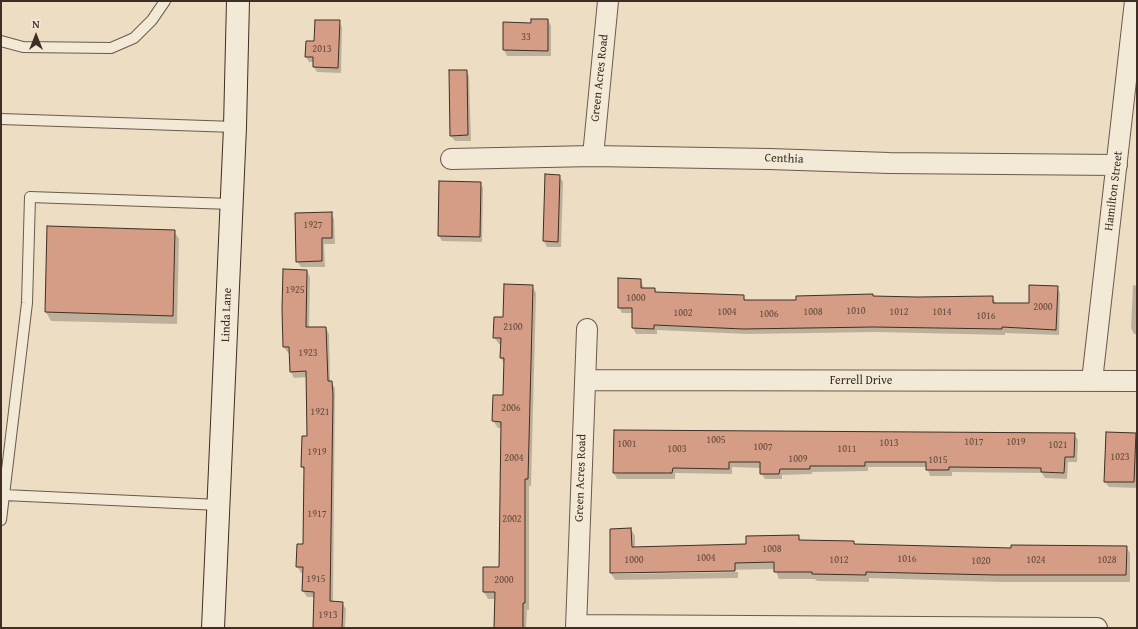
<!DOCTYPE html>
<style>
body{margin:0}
#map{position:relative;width:1138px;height:629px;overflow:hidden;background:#edddc2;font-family:"Gentium Book Plus",serif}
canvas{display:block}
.frame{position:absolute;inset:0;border:2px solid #3e2e24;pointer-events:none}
.north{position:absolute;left:16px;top:16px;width:40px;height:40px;-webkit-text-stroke:3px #f3e9d7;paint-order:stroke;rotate:0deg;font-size:11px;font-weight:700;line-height:16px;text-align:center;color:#3e2e24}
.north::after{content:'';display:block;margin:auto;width:14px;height:18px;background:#3e2e24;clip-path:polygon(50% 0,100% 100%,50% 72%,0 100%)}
</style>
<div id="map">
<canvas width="1138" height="629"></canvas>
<div class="frame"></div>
<div class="north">N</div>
</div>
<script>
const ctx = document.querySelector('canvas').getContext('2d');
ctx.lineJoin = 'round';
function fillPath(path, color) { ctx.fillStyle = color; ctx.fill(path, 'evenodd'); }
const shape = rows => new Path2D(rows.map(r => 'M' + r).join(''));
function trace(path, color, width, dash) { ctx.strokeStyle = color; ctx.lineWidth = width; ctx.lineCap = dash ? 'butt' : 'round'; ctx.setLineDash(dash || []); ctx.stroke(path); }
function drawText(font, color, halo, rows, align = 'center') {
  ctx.font = font + ' "Gentium Book Plus",serif'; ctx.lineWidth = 3; ctx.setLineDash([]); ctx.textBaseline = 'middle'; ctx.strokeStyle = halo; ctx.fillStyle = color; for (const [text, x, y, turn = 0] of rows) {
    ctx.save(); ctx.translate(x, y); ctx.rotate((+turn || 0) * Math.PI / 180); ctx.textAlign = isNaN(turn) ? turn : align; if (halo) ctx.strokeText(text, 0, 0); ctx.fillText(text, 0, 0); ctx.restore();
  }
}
const shadow = shape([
 [548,20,551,26,551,56,507,56,504,50,504,23,532,24],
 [339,21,342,27,341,73,317,72,314,67,314,62,309,62,306,57,315,42],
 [466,71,469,76,471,141,455,141,451,136],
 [546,175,559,176,563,182,561,247,547,247,544,241],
 [480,183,483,188,482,242,442,241,439,236],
 [331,213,334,219,335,244,324,244,325,267,301,267,297,261],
 [48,227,174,231,179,239,177,324,51,321,46,312],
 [307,271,310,277,309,328,326,328,329,334,330,382,335,388,333,602,342,603,346,609,345,628,314,628,315,597,307,597,303,591,303,573,301,573,297,566,304,545,305,472,302,467,308,437,307,377,294,378,291,372,290,353,288,353,284,347,283,309],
 [641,280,644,289,654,289,657,293,743,296,746,301,797,301,872,295,874,297,917,298,992,297,996,303,1030,304,1057,287,1060,293,1059,335,1005,333,1005,335,877,332,747,334,657,330,657,334,636,334,633,328,633,313,622,313,619,307],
 [1133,285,1137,286,1137,334,1134,334,1131,328],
 [532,286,536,293,531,486,529,486,529,610,527,610,526,628,495,628,496,599,488,599,484,592,500,568,502,428,498,428,493,421,504,396,504,363,501,358,502,345,499,344,494,337,504,318],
 [615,431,1074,434,1078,440,1077,462,1068,462,1067,479,1045,478,1042,473,952,472,952,476,930,476,927,467,868,467,868,471,812,472,812,474,782,475,782,479,765,479,761,473,761,468,732,467,732,474,675,473,675,479,617,479,614,473],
 [1135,434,1137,437,1137,488,1109,487,1105,482],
 [631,529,635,536,635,548,747,545,798,536,801,541,853,542,855,545,1012,549,1126,547,1130,553,1130,582,1000,582,869,578,869,582,817,581,815,579,779,579,775,569,614,572,614,574,738,572,738,578,615,580,611,573,611,530]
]);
const building = shape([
 [531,19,548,19,548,51,503,50,503,22,531,23,531,19],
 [315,20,340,20,338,68,313,67,313,57,305,57,306,41,314,41,315,20],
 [449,70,467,70,468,135,450,136,449,70],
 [545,174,560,175,558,242,543,241,545,174],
 [439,181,481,182,480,237,438,236,439,181],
 [332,212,332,238,322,238,322,261,296,262,295,213,332,212],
 [47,226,175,230,173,316,45,312,47,226],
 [283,269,307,270,306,327,326,327,328,381,332,381,333,396,330,601,343,602,342,628,313,628,314,592,302,591,303,567,296,567,297,544,303,544,304,467,301,467,302,436,307,436,306,371,290,372,289,347,283,347,282,309,283,269],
 [618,278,641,279,641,288,655,288,655,292,744,295,744,300,796,300,796,296,873,294,873,296,917,297,993,296,993,303,1029,303,1029,285,1058,286,1056,330,1002,327,1002,329,873,327,743,329,654,325,654,329,632,328,632,308,618,308,618,278],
 [504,284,533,285,528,479,525,479,525,603,523,603,523,628,494,628,495,592,483,592,483,567,499,567,501,422,492,421,493,395,503,395,504,358,500,358,501,338,493,338,494,317,503,317,504,284],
 [614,430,1075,433,1074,457,1065,457,1064,473,1041,472,1041,468,949,467,949,470,926,470,926,462,865,462,865,466,810,466,810,469,780,469,779,474,760,474,760,462,729,462,729,469,673,468,672,473,613,473,614,430],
 [1106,432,1136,433,1134,482,1104,482,1106,432],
 [631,528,632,547,746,544,746,536,799,535,799,540,854,541,854,544,1011,548,1011,545,1127,546,1126,575,995,575,866,572,866,575,812,574,812,572,774,572,774,562,735,563,735,571,610,573,610,529,631,528]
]);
const lane = shape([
 [1,41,23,47,111,48,134,38,152,20,165,1],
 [1,119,235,127],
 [4,495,219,505],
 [1,520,27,303,30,197,231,204]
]);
const street = shape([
 [593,156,608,1],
 [451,159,593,156,769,159,889,163,1117,165],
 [585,380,1137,381],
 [1092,381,1135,1],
 [576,625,1097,628],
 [576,628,587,329]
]);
const secondary = shape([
 [213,628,235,127,238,1]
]);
const numberNames = [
 ["33",526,37],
 ["2013",322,49],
 ["1927",313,225],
 ["1925",295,290],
 ["1000",636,298],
 ["2000",1043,307],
 ["1010",856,311],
 ["1004",727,312],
 ["1008",813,312],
 ["1012",899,312],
 ["1014",942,312],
 ["1002",683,313],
 ["1006",769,314],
 ["1016",986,316],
 ["2100",513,327],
 ["1923",308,353],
 ["2006",511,408],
 ["1921",320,412],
 ["1005",716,440],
 ["1017",974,442],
 ["1019",1016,442],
 ["1013",889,443],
 ["1001",627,444],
 ["1021",1058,445],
 ["1007",763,447],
 ["1003",677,449],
 ["1011",847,449],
 ["1919",317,452],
 ["1023",1120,457],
 ["2004",514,458],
 ["1009",798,459],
 ["1015",938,460],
 ["1917",317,514],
 ["2002",512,519],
 ["1008",772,549],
 ["1004",706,558],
 ["1016",907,559],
 ["1000",634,560],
 ["1012",839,560],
 ["1024",1036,560],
 ["1028",1107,560],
 ["1020",981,561],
 ["1915",316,579],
 ["2000",504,580],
 ["1913",328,615]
];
const streetNames = [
 ["Green Acres Road",600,78,-84],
 ["Centhia",784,159,2],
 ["Hamilton Street",1114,191,-83],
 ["Linda Lane",227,315,-88],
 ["Ferrell Drive",861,381],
 ["Green Acres Road",581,478,-88]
];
fillPath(shadow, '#0003');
fillPath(building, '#d59d86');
trace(building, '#3e2e24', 1);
trace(lane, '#6a5a4c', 12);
trace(street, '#6a5a4c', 22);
trace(secondary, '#3e2e24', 24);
trace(lane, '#f3e9d7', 10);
trace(street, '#f3e9d7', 20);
trace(secondary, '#f3e9d7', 22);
drawText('10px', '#644a3c', null, numberNames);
drawText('12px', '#3e2e24', '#f3e9d7', streetNames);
</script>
